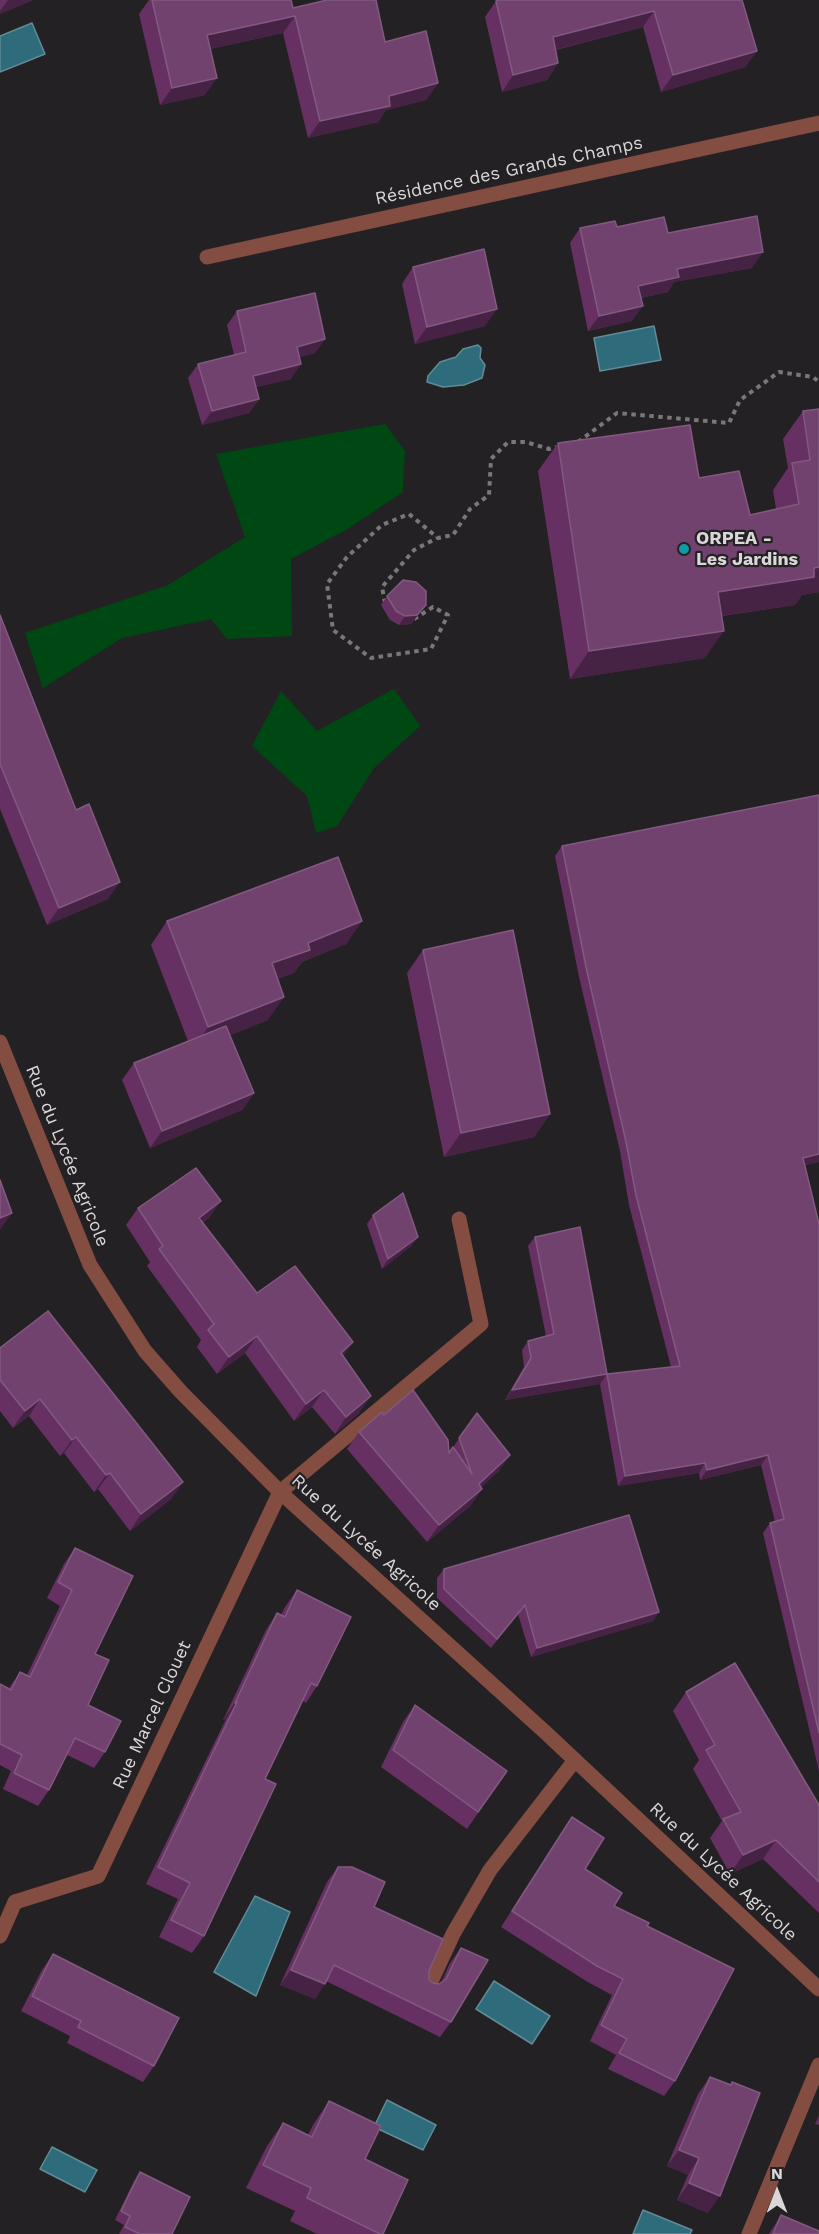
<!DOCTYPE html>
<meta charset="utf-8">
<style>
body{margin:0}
#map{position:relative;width:819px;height:2234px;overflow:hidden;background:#242124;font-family:"Work Sans",sans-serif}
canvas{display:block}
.north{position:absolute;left:747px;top:2162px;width:60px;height:60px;-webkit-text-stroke:4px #242124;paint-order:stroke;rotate:0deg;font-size:16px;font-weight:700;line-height:24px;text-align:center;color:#d9d7d8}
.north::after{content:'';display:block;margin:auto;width:21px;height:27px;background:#d9d7d8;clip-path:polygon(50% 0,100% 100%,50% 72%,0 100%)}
</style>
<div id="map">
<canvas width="819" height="2234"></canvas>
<div class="north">N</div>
</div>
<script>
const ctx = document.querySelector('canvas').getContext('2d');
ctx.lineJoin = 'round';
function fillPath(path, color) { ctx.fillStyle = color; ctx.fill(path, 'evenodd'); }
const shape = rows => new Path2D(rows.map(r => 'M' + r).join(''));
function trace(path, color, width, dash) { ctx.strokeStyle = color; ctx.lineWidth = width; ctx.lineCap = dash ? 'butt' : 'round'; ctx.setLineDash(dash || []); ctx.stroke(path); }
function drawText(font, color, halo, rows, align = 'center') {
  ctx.font = font + ' "Work Sans",sans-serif'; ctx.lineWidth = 4.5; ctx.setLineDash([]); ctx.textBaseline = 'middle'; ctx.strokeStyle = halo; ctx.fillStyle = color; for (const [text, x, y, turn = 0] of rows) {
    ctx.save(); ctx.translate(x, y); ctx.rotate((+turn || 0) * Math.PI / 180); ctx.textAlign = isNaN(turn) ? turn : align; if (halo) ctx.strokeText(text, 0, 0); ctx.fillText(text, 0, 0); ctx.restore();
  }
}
const green = shape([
 [385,424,405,451,403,492,346,530,291,559,292,636,227,639,211,619,122,638,43,688,25,633,168,585,245,537,216,454],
 [394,689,420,726,374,768,337,826,316,833,307,796,252,746,281,691,317,731]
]);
const water = shape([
 [32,23,45,54,0,72,0,36,32,23],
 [654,326,661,360,600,371,594,338,654,326],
 [478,345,481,348,480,358,485,365,482,378,464,385,443,387,427,382,428,376,440,362,456,357,463,349,478,345],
 [255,1896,290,1912,256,1996,214,1972,255,1896],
 [494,1981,550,2016,532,2044,476,2009,494,1981],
 [387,2100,436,2125,423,2150,374,2127,387,2100],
 [52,2147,97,2170,85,2192,40,2169,52,2147],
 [643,2210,692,2230,690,2234,633,2234,643,2210]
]);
const path = shape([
 [578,442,617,413,729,423,740,400,779,372,813,377,819,382],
 [385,603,382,587,414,550,437,538],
 [414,619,433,607,448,615,431,649,371,658,333,630,327,584,347,557,382,525,409,514,438,538,453,535,470,509,489,495,491,459,508,442,526,442,549,449,556,447]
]);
const service = shape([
 [280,1492,481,1324,459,1219],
 [0,1936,15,1902],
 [427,1990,453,1934,490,1870,575,1760]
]);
const minor = shape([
 [207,257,819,123],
 [15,1902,98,1876,280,1492],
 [749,2234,819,2065]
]);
const tertiary = shape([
 [0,1042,90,1265,145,1351,181,1392,280,1492,545,1732,819,1989]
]);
const wall = shape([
 [0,0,33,0,0,14],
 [149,0,291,0,293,8,385,42,438,83,426,100,386,110,378,122,308,138,283,33,210,49,205,95,160,105,139,14],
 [742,0,757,51,745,67,661,92,643,27,556,50,558,63,547,80,502,92,485,17,496,1],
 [617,227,668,233,752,268,674,282,668,292,641,298,632,321,588,331,570,243,580,228],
 [413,267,485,326,415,344,402,284],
 [237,311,325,339,315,353,299,357,291,379,256,387,259,399,249,413,202,425,188,378,198,364,234,355,227,325],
 [819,409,819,592,802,595,795,605,722,616,705,658,570,679,538,471,558,443,699,478,750,515,776,509,773,490,788,468,783,439,803,411],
 [387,596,426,605,411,624,399,625,390,620,381,605],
 [0,615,108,899,47,925,0,809],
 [819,795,819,1162,805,1165,819,1224,819,1771,763,1533,770,1523,775,1522,761,1465,700,1480,699,1473,618,1486,600,1384,505,1400,524,1367,522,1350,528,1341,546,1336,528,1246,535,1237,607,1374,671,1367,629,1205,620,1151,579,977,555,856,562,846],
 [167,921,362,921,346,944,302,962,294,973,277,979,268,1020,230,1035,254,1093,242,1110,150,1148,122,1080,134,1063,188,1041,151,945],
 [423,950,550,1114,534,1137,444,1157,407,973],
 [138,1208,209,1218,203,1223,257,1293,343,1356,359,1413,335,1434,312,1407,294,1421,245,1353,217,1374,197,1347,201,1340,147,1266,150,1262,126,1225],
 [373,1215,418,1237,411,1246,382,1269,367,1224],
 [0,1348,183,1482,171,1499,130,1531,98,1489,94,1492,64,1453,60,1456,29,1416,13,1428,0,1411],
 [477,1413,510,1455,498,1472,481,1487,482,1489,470,1506,427,1542,347,1449,359,1432,384,1415,449,1453],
 [75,1548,95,1654,88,1705,105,1752,94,1768,67,1755,49,1790,38,1806,3,1789,11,1771,0,1765,0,1684,9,1688,20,1672,27,1675,60,1606,47,1598,64,1564],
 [444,1569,653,1621,531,1657,518,1614,491,1648,437,1598,437,1578],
 [297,1590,317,1686,306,1703,303,1701,265,1779,204,1936,192,1953,159,1937,178,1899,146,1884,226,1719,223,1720,266,1630,277,1613,281,1615,285,1607],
 [686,1692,819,1805,819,1913,763,1859,730,1874,710,1838,722,1821,693,1769,699,1760,673,1711],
 [415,1705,507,1771,467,1829,381,1767,403,1722],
 [572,1817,585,1869,614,1906,647,1926,675,2081,664,2096,608,2069,616,2055,590,2041,612,1995,586,1981,501,1927],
 [338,1867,429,1971,429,1980,433,1983,439,1984,441,1983,450,1963,461,1948,451,2022,440,2037,326,1981,315,1999,280,1985,327,1882],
 [53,1954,154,2066,143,2082,67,2043,70,2036,21,2011,42,1970],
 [710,2077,730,2085,732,2082,708,2213,677,2200,688,2175,667,2166,698,2094],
 [329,2101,365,2159,383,2234,317,2234,290,2221,295,2211,246,2188,267,2146,283,2123,308,2135,313,2125],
 [819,2116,819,2125,815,2124],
 [140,2172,172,2234,119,2234,124,2225,115,2220,134,2181],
 [781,2215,819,2234,769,2234]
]);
const shadedWall = shape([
 [8,0,33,0,0,14,0,11],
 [654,11,643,27,542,53,553,37],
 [295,16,283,33,195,52,207,35],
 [757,51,745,67,661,92,673,75],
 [558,63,547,80,502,92,513,75],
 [217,78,205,95,160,105,172,88],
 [438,83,426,100,386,110,378,122,308,138,320,121,389,96],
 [763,252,752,268,674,282,668,292,628,301,638,286,677,269],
 [643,306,632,321,588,331,599,316],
 [497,309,485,326,415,344,427,327],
 [325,339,315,353,287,361,297,347],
 [301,364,291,379,243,390,253,376],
 [259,399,249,413,202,425,212,411],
 [819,567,819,592,802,595,795,605,698,619,718,592],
 [426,605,411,624,399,625,405,616],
 [724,631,705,658,570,679,589,651],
 [120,882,108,899,47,925,59,908],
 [362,921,346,944,302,962,294,973,255,986,272,963,308,943],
 [284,997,268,1020,192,1051,208,1027],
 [254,1093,242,1110,150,1148,162,1131],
 [550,1114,534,1137,444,1157,461,1133],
 [819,1154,819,1162,796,1167,803,1158],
 [221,1201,209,1218,187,1235,199,1218],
 [12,1213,0,1230,0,1218],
 [418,1237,411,1246,382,1269,388,1259],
 [257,1336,245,1353,217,1374,229,1357],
 [353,1342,341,1359,341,1353],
 [607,1374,600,1384,505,1400,512,1390],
 [324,1390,312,1407,294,1421,306,1404],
 [371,1396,359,1413,335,1434,346,1417],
 [40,1399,29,1416,13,1428,25,1411],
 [76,1437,64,1453,60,1456,72,1440],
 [510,1455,498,1472,467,1501,479,1484],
 [768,1455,761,1465,700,1480,707,1470],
 [705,1463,699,1473,618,1486,625,1476],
 [110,1473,98,1489,94,1492,106,1475],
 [183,1482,171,1499,130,1531,141,1514],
 [482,1489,470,1506,427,1542,439,1525],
 [659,1612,653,1621,531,1657,537,1648],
 [237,1702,226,1719,223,1720,235,1703],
 [776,1840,763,1859,730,1874,743,1855],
 [291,1970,325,1984,315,1999,280,1985],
 [679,2150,699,2158,688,2175,667,2166],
 [689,2183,720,2196,708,2213,677,2200]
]);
const building = shape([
 [152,0,291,0,293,8,327,0,376,0,385,42,426,31,438,83,389,96,390,106,320,121,295,16,207,35,217,78,172,88,152,0],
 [499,0,742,0,757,51,673,75,654,11,553,37,558,63,513,75,496,1,499,0],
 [757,216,763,252,677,269,679,277,638,286,643,306,599,316,580,228,615,221,617,227,664,217,668,233,757,216],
 [484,249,497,309,427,327,413,267,484,249],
 [315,293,325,339,297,347,301,364,253,376,259,399,212,411,198,364,246,352,237,311,315,293],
 [819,409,819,567,814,568,814,577,718,592,724,631,589,651,558,443,690,425,699,478,739,471,750,515,799,504,792,463,810,460,803,411,819,409],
 [403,580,416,582,426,591,426,605,417,615,405,616,396,611,387,596,403,580],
 [0,615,76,810,89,804,120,882,59,908,0,764,0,615],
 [819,795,819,1154,803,1158,819,1224,819,1733,770,1523,784,1519,768,1455,707,1470,705,1463,625,1476,607,1374,512,1390,531,1358,528,1341,554,1334,535,1237,580,1227,607,1374,680,1366,636,1195,626,1142,586,967,562,846,819,795],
 [338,857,362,921,308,943,310,950,272,963,284,997,208,1027,167,921,338,857],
 [513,930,550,1114,461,1133,423,950,513,930],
 [226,1026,254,1093,162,1131,134,1063,226,1026],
 [196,1168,221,1201,199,1218,257,1293,295,1266,353,1342,341,1353,371,1396,346,1417,324,1390,306,1404,257,1336,229,1357,208,1330,214,1324,159,1249,163,1246,138,1208,196,1168],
 [0,1180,12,1213,0,1218,0,1180],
 [403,1193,418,1237,388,1259,373,1215,403,1193],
 [48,1311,183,1482,141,1514,110,1473,106,1475,76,1437,72,1440,40,1399,25,1411,0,1380,0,1348,48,1311],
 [413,1390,448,1440,449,1453,453,1447,472,1474,459,1438,477,1413,510,1455,479,1484,482,1489,439,1525,359,1432,382,1412,384,1415,413,1390],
 [629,1515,659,1612,537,1648,525,1605,497,1639,444,1589,444,1569,629,1515],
 [75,1548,133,1576,95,1654,109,1660,88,1705,121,1721,105,1752,75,1738,49,1790,14,1773,22,1755,0,1744,0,1684,11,1690,20,1672,30,1677,72,1590,58,1582,75,1548],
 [297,1590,351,1617,317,1686,311,1683,265,1779,276,1784,204,1936,171,1920,190,1883,158,1867,237,1702,235,1703,277,1613,285,1617,297,1590],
 [735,1663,819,1805,819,1882,776,1840,743,1855,723,1819,741,1812,706,1750,715,1745,686,1692,735,1663],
 [415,1705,507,1771,478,1812,393,1750,415,1705],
 [572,1817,604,1838,585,1869,622,1893,614,1906,649,1923,647,1926,734,1969,675,2081,619,2053,627,2039,601,2025,623,1979,597,1966,512,1911,572,1817],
 [338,1867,352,1867,385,1882,374,1907,443,1939,429,1971,429,1980,433,1983,439,1984,446,1979,461,1948,488,1960,451,2022,334,1965,325,1984,291,1970,338,1867],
 [53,1954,179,2018,154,2066,78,2027,81,2021,32,1996,53,1954],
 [710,2077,731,2085,732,2082,760,2093,720,2196,689,2183,699,2158,679,2150,710,2077],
 [329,2101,381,2126,365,2159,408,2180,383,2234,380,2234,307,2198,311,2188,263,2165,283,2123,312,2137,329,2101],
 [140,2172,190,2197,172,2234,140,2234,125,2227,130,2216,121,2211,140,2172],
 [781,2215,819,2231,819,2234,773,2234,781,2215]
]);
const markers = [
 [684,549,6,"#0f9aa8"]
];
const streetNames = [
 ["Résidence des Grands Champs",509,171,-12],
 ["Rue du Lycée Agricole",67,1156,68],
 ["Rue du Lycée Agricole",366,1543,42],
 ["Rue Marcel Clouet",152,1715,-65],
 ["Rue du Lycée Agricole",723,1872,43]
];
const poiNames = [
 ["ORPEA -",696,539],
 ["Les Jardins",696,560]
];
fillPath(green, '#004813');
fillPath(water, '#2e6b7b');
trace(water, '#618b97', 1.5);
trace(path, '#797779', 4, [4.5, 4.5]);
trace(service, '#844d41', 15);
trace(minor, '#844d41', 15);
trace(tertiary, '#844d41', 15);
fillPath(wall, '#663063');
fillPath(shadedWall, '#462244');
fillPath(building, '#72426f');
trace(building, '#825980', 1.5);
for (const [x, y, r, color] of markers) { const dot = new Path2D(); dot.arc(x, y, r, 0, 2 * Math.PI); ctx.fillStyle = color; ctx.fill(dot); trace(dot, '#242124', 2); }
drawText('18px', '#d9d7d8', '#242124', streetNames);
drawText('bold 18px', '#d9d7d8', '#242124', poiNames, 'left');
</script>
